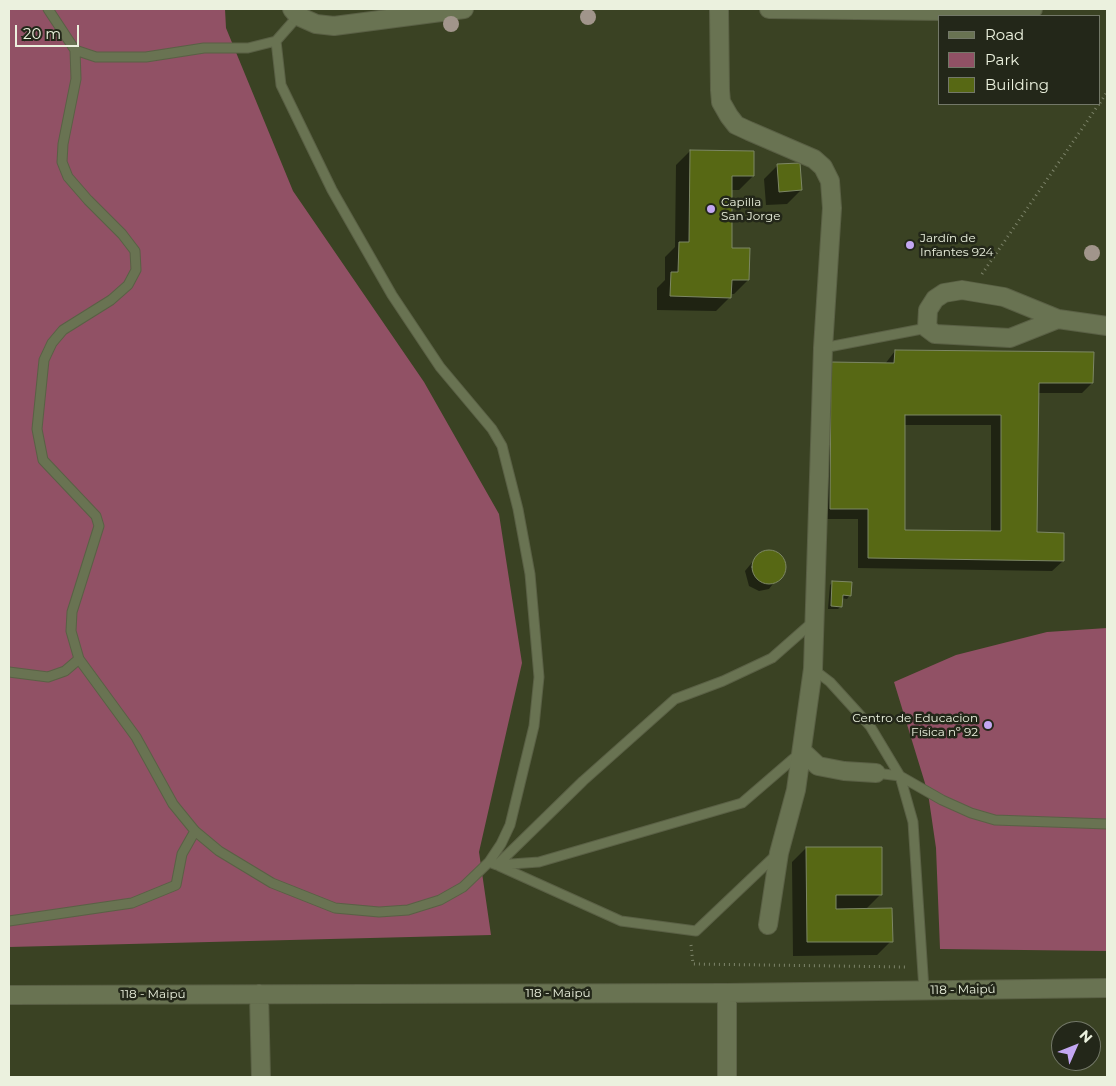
<!DOCTYPE html>
<meta charset="utf-8">
<style>
body{margin:0}
#map{position:relative;width:1116px;height:1086px;overflow:hidden;background:#3a4223;font-family:Montserrat,sans-serif}
canvas{display:block}
.frame{position:absolute;inset:0;border:10px solid #ebf1de;pointer-events:none}
.legend{position:absolute;left:938px;top:15px;width:162px;height:90px;box-sizing:border-box;background:#232719;border:1px solid #737868;margin:0;padding:6px 9px;list-style:none;font-size:15px;color:#ebf1de}
.legend li{display:flex;align-items:center;gap:10px;height:25px}
.legend b{width:25px;border:1px solid #737868}
.north{position:absolute;left:1051px;top:1021px;width:50px;height:50px;box-sizing:border-box;background:#232719;border:1px solid #737868;border-radius:50%;rotate:46deg;font-size:14px;font-weight:700;line-height:20px;text-align:center;color:#ebf1de}
.north::after{content:'';display:block;margin:auto;width:18px;height:22px;background:#c3a7f2;clip-path:polygon(50% 0,100% 100%,50% 72%,0 100%)}
.scale{position:absolute;left:15px;top:25px;width:64px;height:22px;box-sizing:border-box;border:2px solid #ebf1de;border-top:0;padding-left:6px;font-size:15px;line-height:18px;white-space:nowrap;color:#ebf1de;-webkit-text-stroke:4px #232719;paint-order:stroke}
</style>
<div id="map">
<canvas width="1116" height="1086"></canvas>
<div class="frame"></div>
<ul class="legend">
<li><b style="height:6px;background:#697352"></b>Road</li>
<li><b style="height:14px;background:#915165"></b>Park</li>
<li><b style="height:14px;background:#576814"></b>Building</li>
</ul>
<div class="north">N</div>
<div class="scale">20 m</div>
</div>
<script>
const ctx = document.querySelector('canvas').getContext('2d');
ctx.lineJoin = 'round';
function fillPath(path, color) { ctx.fillStyle = color; ctx.fill(path, 'evenodd'); }
const shape = rows => new Path2D(rows.map(r => 'M' + r).join(''));
function trace(path, color, width, dash) { ctx.strokeStyle = color; ctx.lineWidth = width; ctx.lineCap = dash ? 'butt' : 'round'; ctx.setLineDash(dash || []); ctx.stroke(path); }
function drawText(font, color, halo, rows, align = 'center') {
  ctx.font = font + ' Montserrat,sans-serif'; ctx.lineWidth = 5; ctx.setLineDash([]); ctx.textBaseline = 'middle'; ctx.strokeStyle = halo; ctx.fillStyle = color; for (const [text, x, y, turn = 0] of rows) {
    ctx.save(); ctx.translate(x, y); ctx.rotate((+turn || 0) * Math.PI / 180); ctx.textAlign = isNaN(turn) ? turn : align; if (halo) ctx.strokeText(text, 0, 0); ctx.fillText(text, 0, 0); ctx.restore();
  }
}
const green = shape([
 [9,9,225,9,226,28,293,191,424,382,499,514,522,663,479,852,491,935,9,947],
 [1107,628,1107,951,940,949,936,848,928,793,894,682,956,655,1047,632]
]);
const shadow = shape([
 [690,151,753,176,739,190,731,190,730,249,748,280,734,294,730,294,730,297,716,311,657,310,657,288,665,280,665,257,675,247,676,165],
 [778,165,801,190,787,204,766,205,764,179],
 [895,351,1092,383,1082,393,1037,393,1036,534,1063,561,1052,571,858,568,858,519,819,519,821,374,885,364],
 [904,425,991,425,991,532,904,531],
 [769,551,779,554,785,568,769,589,759,591,749,586,745,571,759,554],
 [833,582,850,595,847,599,841,598,841,606,838,609,828,609,830,585],
 [806,848,881,894,865,910,891,941,877,955,793,956,792,862]
]);
const building = shape([
 [690,150,754,151,754,176,732,176,732,248,750,248,749,280,732,280,731,298,670,296,671,272,678,272,679,242,689,242,690,150],
 [800,163,802,190,779,192,777,164,800,163],
 [895,350,1094,352,1093,383,1039,383,1037,532,1064,533,1064,561,868,558,868,509,830,509,831,362,894,363,895,350],
 [905,415,1001,415,1001,531,905,530,905,415],
 '752 567a17 17 0 1 1 34 0a17 17 0 1 1-34 0Z',
 [832,581,852,582,851,596,843,595,842,607,831,606,832,581],
 [806,847,882,847,882,895,836,895,836,909,892,908,893,942,807,942,806,847]
]);
const path = shape([
 [1100,103,1107,92],
 [982,274,1099,104],
 [691,945,693,964,907,967]
]);
const lane = shape([
 [48,9,75,50,76,79,63,144,62,162,68,177,88,200,122,234,135,251,136,270,128,285,111,300,63,330,52,343,44,360,37,429,43,460,96,516,99,526,72,612,71,631,79,659,136,737,173,804,195,831,219,851,272,883,335,908,379,912,408,910,440,900,463,887,489,862,501,844,510,825,534,726,539,677,530,574,518,509,502,446,492,429,440,367,392,295,332,190,281,85,276,41,248,48,204,48,146,57,96,57,75,50],
 [276,41,298,16],
 [823,348,927,328],
 [813,669,830,682,870,726,900,776,913,822,924,990],
 [9,672,48,677,65,671,79,659],
 [876,773,900,776,942,800,971,813,995,820,1107,824],
 [489,862,497,865,583,781,675,699,723,681,772,658,814,621],
 [497,865,539,862,742,803,800,753],
 [499,866,621,921,696,931,776,855],
 [9,921,132,903,176,885,182,854,195,831]
]);
const street = shape([
 [292,9,298,16,316,24,334,26,464,9],
 [719,9,720,90,721,102,729,116,736,125,749,131,814,159,823,167,830,181,832,208,823,348,813,669,796,790,779,853,768,925],
 [769,9,944,11,1033,9],
 [962,290,1004,297,1058,319,1010,338,935,334,927,328,928,310,935,299,944,293,962,290],
 [1058,319,1107,326],
 [802,751,818,766,844,771,876,773],
 [727,993,727,1077],
 [259,994,261,1077],
 [9,995,727,993,1107,988]
]);
const trees = [
 [588,17],
 [451,24],
 [1092,253]
];
const markers = [
 [711,209,5,"#c3a7f2"],
 [910,245,5,"#c3a7f2"],
 [988,725,5,"#c3a7f2"]
];
const poiNames = [
 ["Capilla",721,202],
 ["San Jorge",721,216],
 ["Jardín de",920,238],
 ["Infantes 924",920,252],
 ["Centro de Educacion",978,718,"right"],
 ["Física nº 92",978,732,"right"]
];
const streetNames = [
 ["118 - Maipú",963,990,-1],
 ["118 - Maipú",558,993],
 ["118 - Maipú",153,994]
];
fillPath(green, '#915165');
fillPath(shadow, '#0007');
fillPath(building, '#576814');
trace(building, '#7d8765', 1);
trace(lane, '#5a6045', 11);
trace(street, '#5a6045', 20);
trace(path, '#7d846a', 3, [1, 4]);
trace(lane, '#697352', 9);
trace(street, '#697352', 18);
ctx.fillStyle = '#a1958b';
for (const [x, y] of trees) { ctx.beginPath(); ctx.arc(x, y, 8, 0, 2 * Math.PI); ctx.fill(); }
for (const [x, y, r, color] of markers) { const dot = new Path2D(); dot.arc(x, y, r, 0, 2 * Math.PI); ctx.fillStyle = color; ctx.fill(dot); trace(dot, '#232719', 2); }
drawText('12px', '#ebf1de', '#232719', poiNames, 'left');
drawText('12px', '#ebf1de', '#232719', streetNames);
</script>
